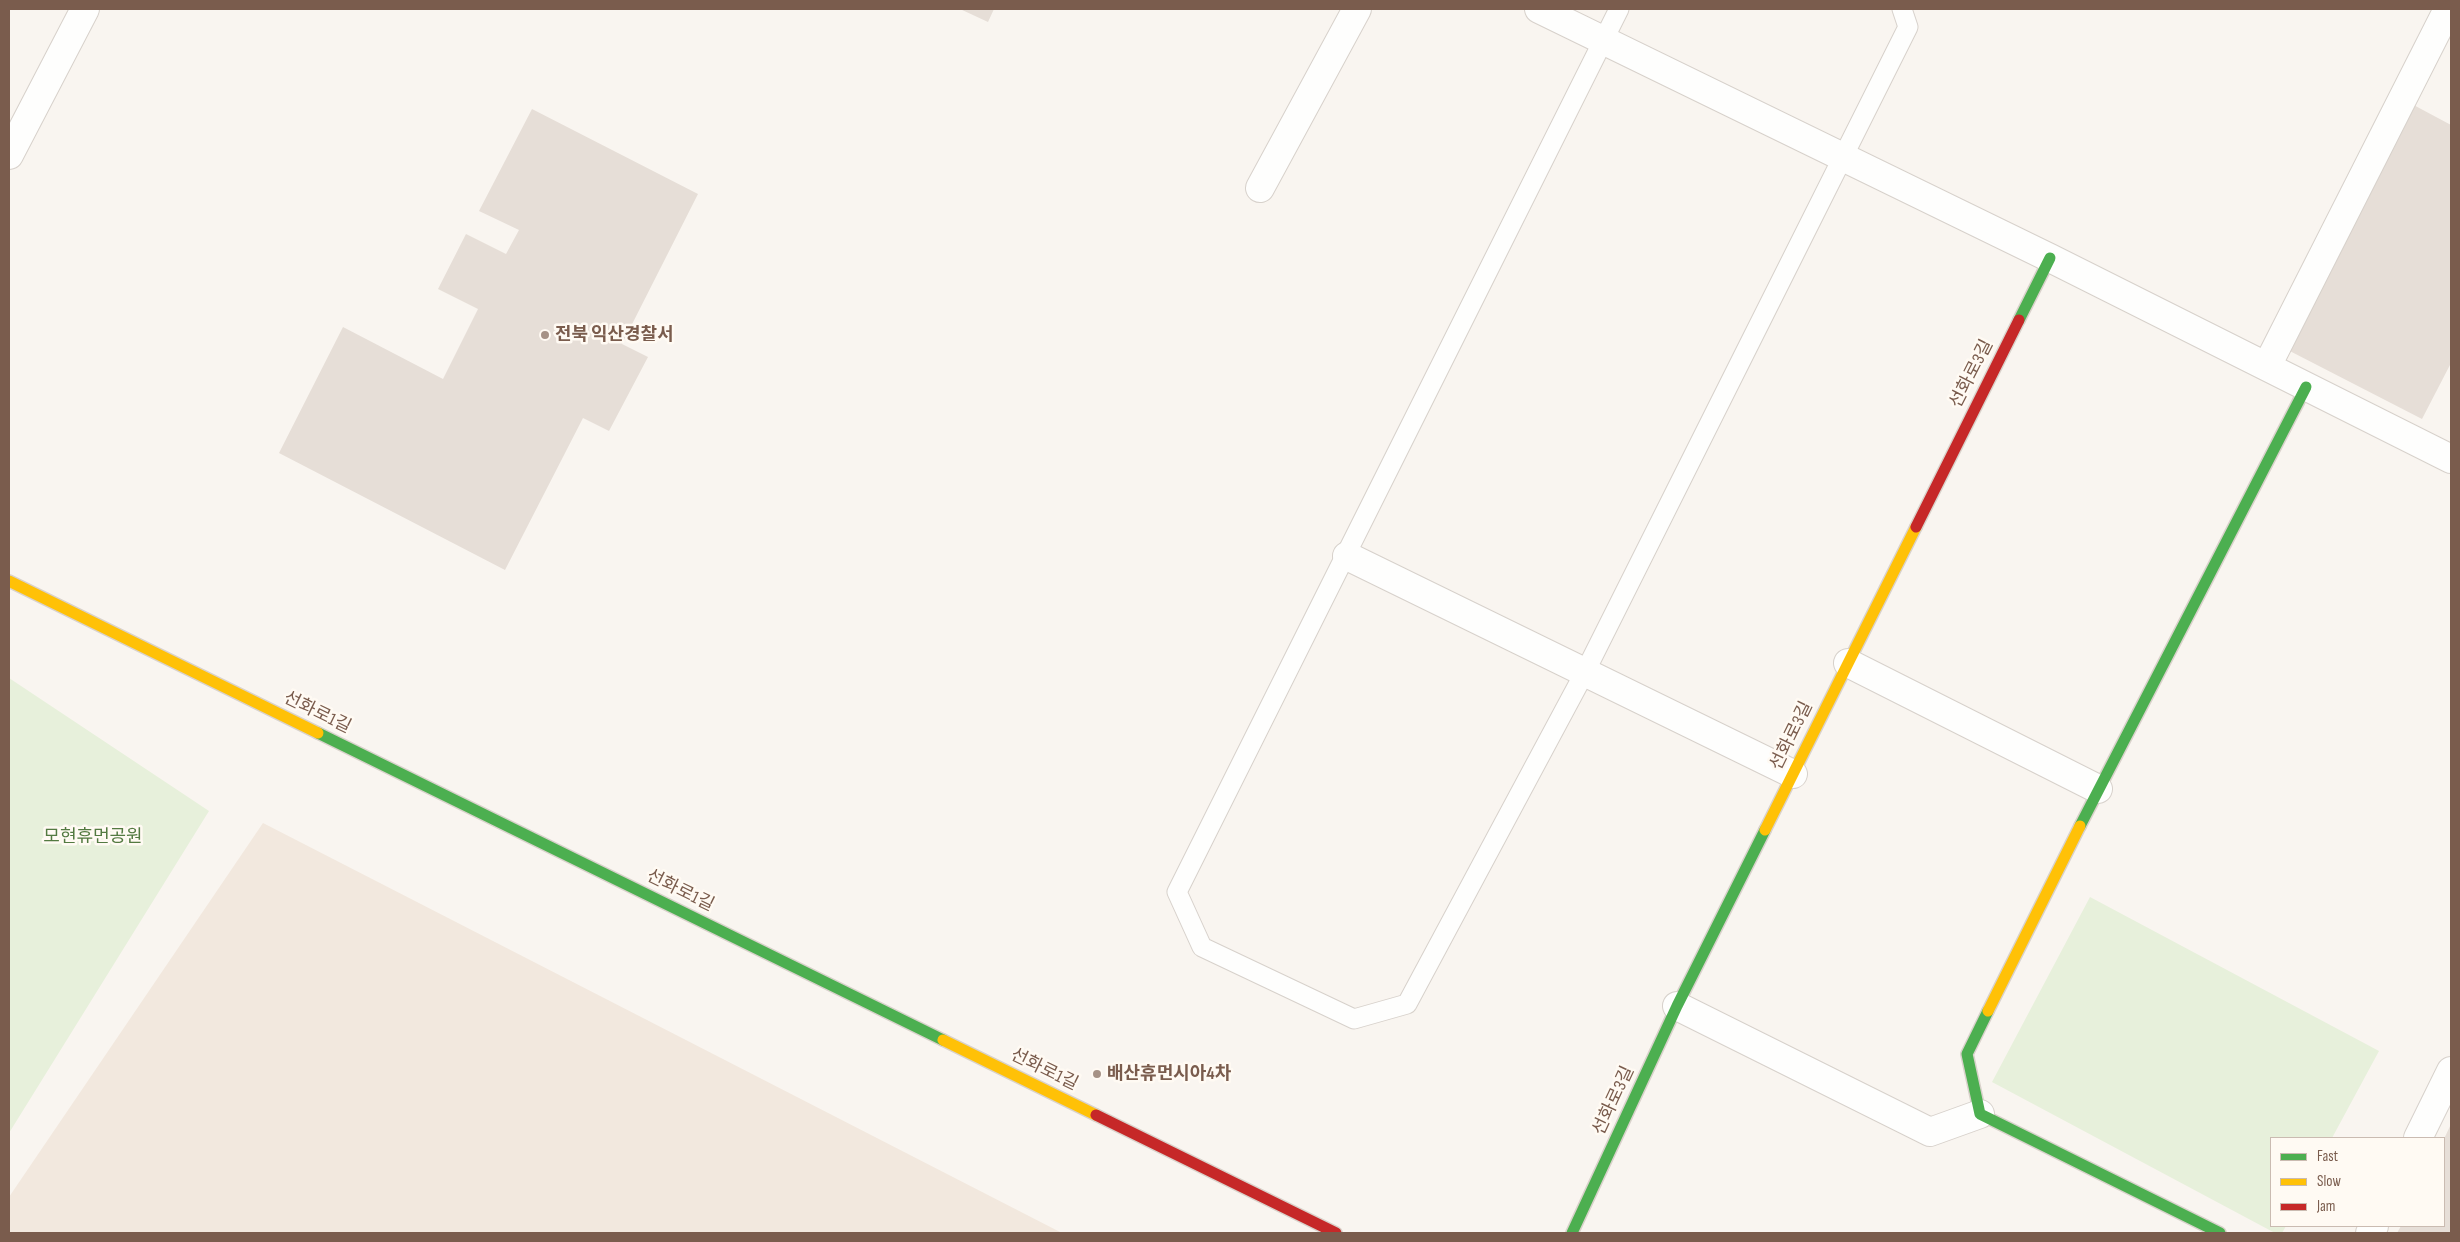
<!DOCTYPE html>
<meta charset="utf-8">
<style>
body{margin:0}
#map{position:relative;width:2460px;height:1242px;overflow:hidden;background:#f9f5f0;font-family:"Sofia Sans Condensed",sans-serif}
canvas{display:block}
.frame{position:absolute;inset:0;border:10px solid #7a5c4d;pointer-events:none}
.legend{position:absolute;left:2270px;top:1137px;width:175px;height:90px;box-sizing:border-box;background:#fffaf3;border:1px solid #cabbb1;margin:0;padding:6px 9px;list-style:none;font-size:15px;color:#7a5c4d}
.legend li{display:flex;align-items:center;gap:10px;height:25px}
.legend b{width:25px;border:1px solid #cabbb1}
</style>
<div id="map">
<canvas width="2460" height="1242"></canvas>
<div class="frame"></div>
<ul class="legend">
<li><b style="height:6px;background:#4caf50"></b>Fast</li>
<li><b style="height:6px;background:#ffc107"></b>Slow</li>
<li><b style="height:6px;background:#c62828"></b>Jam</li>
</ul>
</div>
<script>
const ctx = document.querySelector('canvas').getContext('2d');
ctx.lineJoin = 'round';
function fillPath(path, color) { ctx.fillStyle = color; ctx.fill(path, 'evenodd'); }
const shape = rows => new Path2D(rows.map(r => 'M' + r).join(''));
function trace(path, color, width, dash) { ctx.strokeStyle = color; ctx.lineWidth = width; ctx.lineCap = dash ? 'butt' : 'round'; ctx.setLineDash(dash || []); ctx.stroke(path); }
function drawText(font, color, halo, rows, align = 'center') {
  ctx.font = font + ' "Sofia Sans Condensed","Noto Sans KR",sans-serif'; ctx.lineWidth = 5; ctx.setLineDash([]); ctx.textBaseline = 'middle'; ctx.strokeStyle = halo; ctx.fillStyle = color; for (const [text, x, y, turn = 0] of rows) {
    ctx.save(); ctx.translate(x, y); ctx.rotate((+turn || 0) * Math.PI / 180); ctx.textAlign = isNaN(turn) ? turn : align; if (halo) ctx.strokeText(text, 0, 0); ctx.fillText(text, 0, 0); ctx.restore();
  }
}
const residential = shape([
 [263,823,1062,1233,9,1233,9,1197]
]);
const green = shape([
 [9,678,209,811,9,1133],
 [2090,897,2379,1051,2332,1138,2271,1138,2271,1226,2286,1226,2282,1233,2275,1233,1992,1082]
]);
const building = shape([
 [960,9,994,9,988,22],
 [2408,102,2451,125,2451,363,2422,419,2282,347],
 [532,109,698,194,622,344,648,357,609,431,583,418,505,570,279,453,343,327,443,379,478,309,438,289,466,234,506,254,519,230,479,211],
 [2451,1124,2451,1233,2397,1233,2401,1226,2444,1226,2444,1139]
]);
const lane = shape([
 [1619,9,1177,892,1202,947,1354,1019,1407,1004,1586,670,1908,27,1902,9]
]);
const street = shape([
 [1539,9,2050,258,2451,459],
 [9,155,85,9],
 [1260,188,1357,9],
 [2267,366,2448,9],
 [1347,556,1793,774],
 [1848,663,2098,789],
 [1677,1006,1930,1132,1980,1114],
 [2418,1138,2451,1071],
 [2370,1233,2374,1226]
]);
const fast = shape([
 [2019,320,2050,258],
 [318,733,943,1040],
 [2080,826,2306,387],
 [1988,1011,1967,1054,1980,1114,2220,1233],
 [1572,1233,1677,1006,1765,830]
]);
const slow = shape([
 [9,581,318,733],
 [1765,830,1916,527],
 [1988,1011,2080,826],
 [943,1040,1096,1115]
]);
const jam = shape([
 [1916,527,2019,320],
 [1096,1115,1336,1233]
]);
const markers = [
 [545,335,5,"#a69286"],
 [1097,1074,5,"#a69286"]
];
const poiNames = [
 ["전북 익산경찰서",555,335],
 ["배산휴먼시아4차",1107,1074]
];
const streetNames = [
 ["선화로3길",1972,374,-63],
 ["선화로1길",317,713,26],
 ["선화로3길",1792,736,-64],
 ["선화로1길",680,891,26],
 ["선화로1길",1044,1070,26],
 ["선화로3길",1614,1101,-65]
];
const parkNames = [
 ["모현휴먼공원",93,837]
];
fillPath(residential, '#f2e8de');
fillPath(green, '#e7f0db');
fillPath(building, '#e6ded7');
trace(lane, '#d7d1cb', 21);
trace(street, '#d7d1cb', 30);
trace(fast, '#d9d2cb', 14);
trace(slow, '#d9d2cb', 14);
trace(jam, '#d9d2cb', 14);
trace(lane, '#fefefd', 19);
trace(street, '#fefefd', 28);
trace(fast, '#4caf50', 11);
trace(slow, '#ffc107', 11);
trace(jam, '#c62828', 11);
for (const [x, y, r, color] of markers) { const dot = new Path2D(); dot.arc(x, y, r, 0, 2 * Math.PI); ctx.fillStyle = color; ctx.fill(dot); trace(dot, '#fffaf3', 2); }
drawText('bold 18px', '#7a5c4d', '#fffaf3', poiNames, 'left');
drawText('18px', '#7a5c4d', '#fffaf3', streetNames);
drawText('18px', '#537a41', '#fffaf3', parkNames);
</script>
